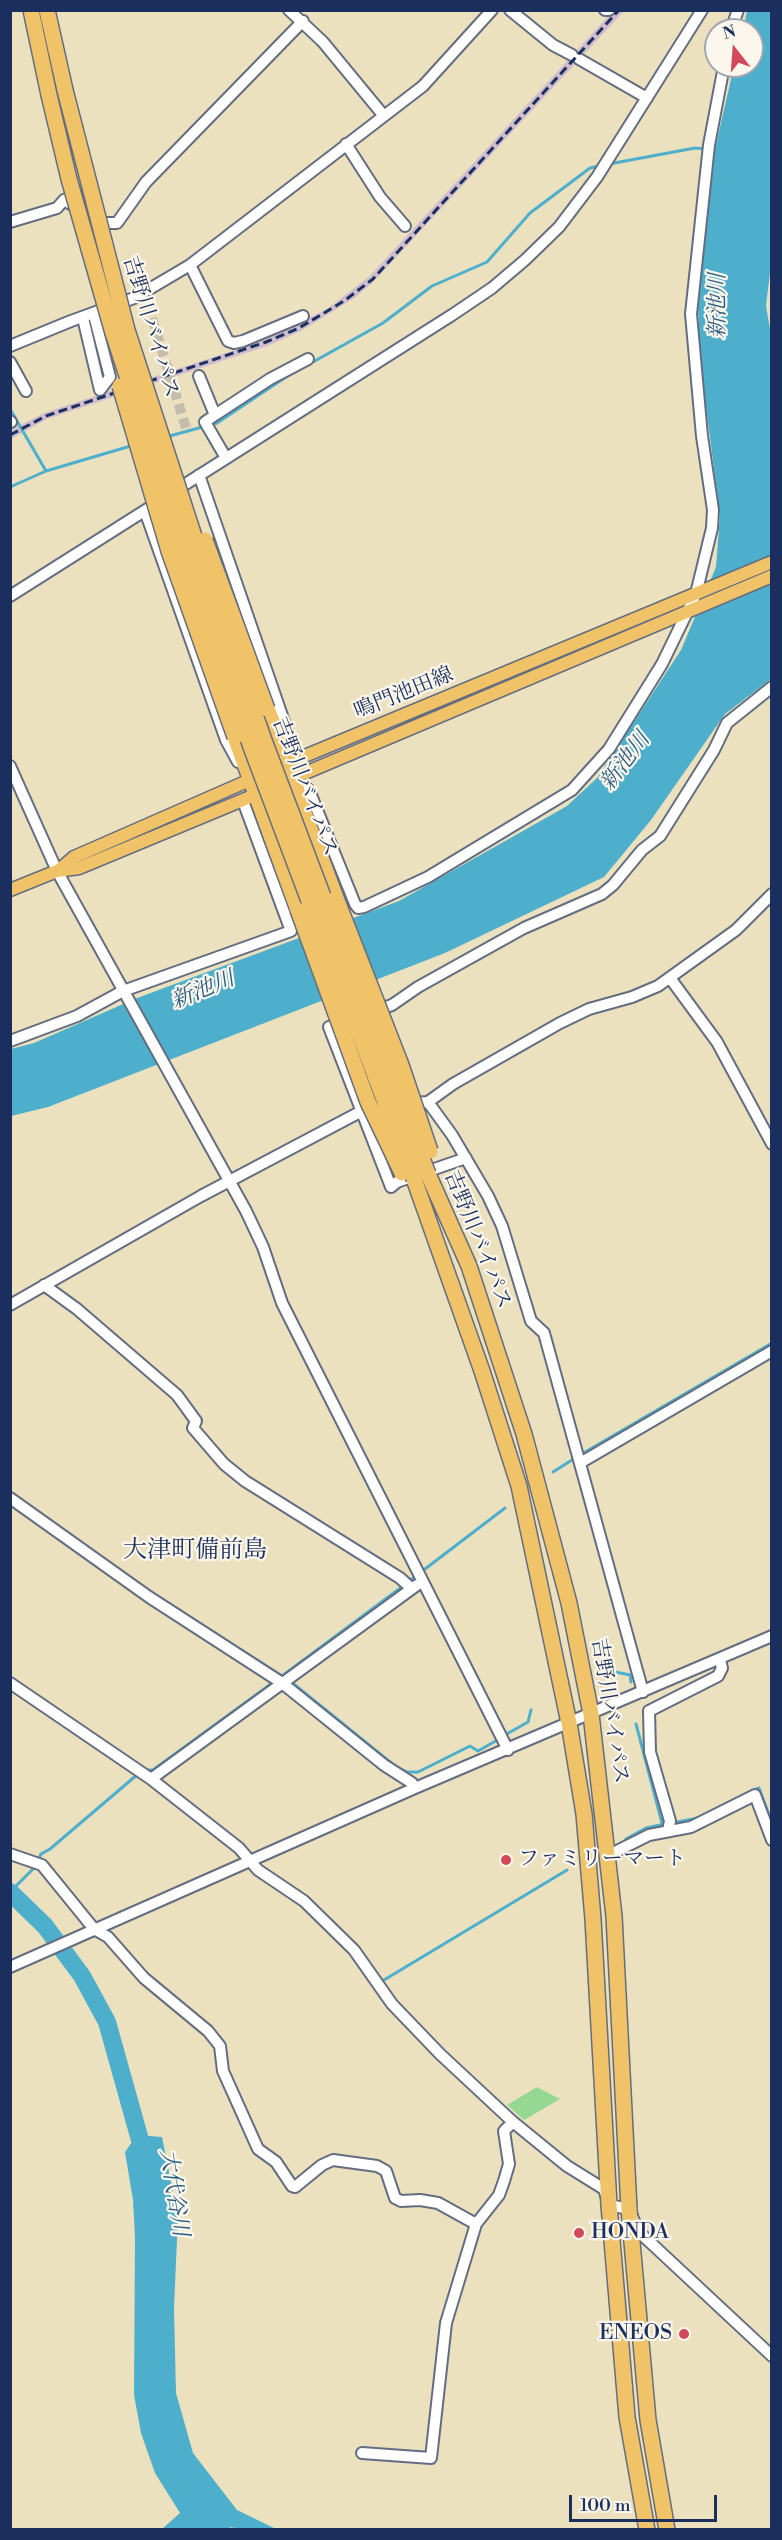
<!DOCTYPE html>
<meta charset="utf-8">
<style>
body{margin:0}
#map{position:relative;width:782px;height:2540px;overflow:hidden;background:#ece1bf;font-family:"Libre Bodoni",serif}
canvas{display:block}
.frame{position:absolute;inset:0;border:12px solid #1b2f5e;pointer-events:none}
.north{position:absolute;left:704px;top:18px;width:60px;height:60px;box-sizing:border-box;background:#fbf7ec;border:2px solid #a1a7b3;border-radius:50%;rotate:343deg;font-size:16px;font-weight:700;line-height:24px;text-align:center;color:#1b2f5e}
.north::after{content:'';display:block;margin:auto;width:21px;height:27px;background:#d1495b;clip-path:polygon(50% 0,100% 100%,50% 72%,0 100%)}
.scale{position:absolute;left:569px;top:2495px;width:148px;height:27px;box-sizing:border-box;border:3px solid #1b2f5e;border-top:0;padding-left:8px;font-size:18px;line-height:21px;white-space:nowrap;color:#1b2f5e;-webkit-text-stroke:4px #fbf7ec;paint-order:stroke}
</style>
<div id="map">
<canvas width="782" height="2540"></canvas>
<div class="frame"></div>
<div class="north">N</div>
<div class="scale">100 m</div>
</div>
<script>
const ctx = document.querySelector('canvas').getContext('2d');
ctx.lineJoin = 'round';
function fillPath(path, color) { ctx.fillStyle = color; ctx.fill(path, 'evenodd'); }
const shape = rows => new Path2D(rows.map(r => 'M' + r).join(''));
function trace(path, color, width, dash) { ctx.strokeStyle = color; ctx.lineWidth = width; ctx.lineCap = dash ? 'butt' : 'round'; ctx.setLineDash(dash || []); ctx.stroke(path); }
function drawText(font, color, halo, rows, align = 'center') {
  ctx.font = font + ' "Libre Bodoni","Noto Serif JP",serif'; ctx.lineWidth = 4.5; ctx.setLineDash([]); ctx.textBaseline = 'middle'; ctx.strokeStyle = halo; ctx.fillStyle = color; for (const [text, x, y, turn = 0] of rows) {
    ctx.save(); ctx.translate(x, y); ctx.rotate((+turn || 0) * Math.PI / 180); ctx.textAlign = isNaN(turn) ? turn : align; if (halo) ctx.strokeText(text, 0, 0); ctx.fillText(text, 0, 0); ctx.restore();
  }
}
const industrial = shape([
 [613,11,624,11,374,281,356,297,301,331,267,346,47,419,11,439,11,430,44,413,265,340,327,309,370,276]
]);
const green = shape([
 [537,2087,560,2099,524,2120,507,2105]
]);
const water = shape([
 [747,11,771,11,772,256,766,306,772,340,771,679,725,714,651,820,604,877,445,953,48,1107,11,1116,11,1049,34,1043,137,998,399,901,567,806,598,777,681,650,716,567,720,515,700,360,698,304,715,149,734,66,752,66,752,30,743,30],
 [137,2135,162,2137,178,2217,174,2308,176,2393,193,2453,237,2510,276,2529,240,2529,230,2527,231,2529,162,2529,180,2513,155,2473,141,2433,134,2395,135,2238,133,2200,125,2152]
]);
const stream = shape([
 [609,164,695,148,706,149],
 [10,409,46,471],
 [166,437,217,423,286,377,383,323,432,286,487,262,530,213,590,168,599,166],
 [10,487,46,471,134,445],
 [580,1455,772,1343],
 [553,1472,575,1458],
 [408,1582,505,1508],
 [154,1594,282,1676,403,1586],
 [600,1665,611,1671,630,1675,631,1682],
 [290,1681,395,1766,407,1772,418,1772,470,1746,478,1751,499,1739],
 [636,1724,662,1823],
 [505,1735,528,1722,531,1710],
 [143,1770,153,1770,275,1681],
 [752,1791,759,1788,772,1823],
 [672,1823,698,1818],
 [626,1839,646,1828,665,1824],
 [10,1892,35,1867,41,1854,50,1849,138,1774],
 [384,1980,567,1870]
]);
const river = shape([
 [10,1892,45,1926,82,1976,107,2022,145,2158]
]);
const minorTunnel = shape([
 [152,318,187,431]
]);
const minor = shape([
 [289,10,323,42,384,116],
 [510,10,553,45,572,55],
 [605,10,609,10],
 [731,30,738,10],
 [579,59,647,98],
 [346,144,380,197,405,226],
 [10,222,57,208,64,200,102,223,117,223,146,182,303,21],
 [190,265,228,341,234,343,243,341,303,316],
 [83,318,100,390,110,377,94,315],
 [10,346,71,321,134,298,190,265,423,86,492,10],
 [10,362,26,391],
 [199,376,215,415,205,422,226,458],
 [215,415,270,379,308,359],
 [10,421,11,422],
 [199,475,289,736,289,757],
 [173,492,452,315,492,288,525,260,559,227,597,177,702,10],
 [145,511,226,740,238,762],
 [10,596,160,501],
 [10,766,57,871,246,1211,263,1247,282,1303,508,1750],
 [294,777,309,790,355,904,358,908,364,907,428,877,572,790,609,749,662,664,696,594,712,528,713,510,702,436,691,314,709,145,724,66],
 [670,978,717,1042,772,1144],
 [374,1011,392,1005,418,987,524,928,602,894,613,885,642,850,660,836,714,750,727,723,772,687],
 [345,1021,329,1027,391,1187,397,1182,466,1158],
 [10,1041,77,1016,123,991,291,931,243,801],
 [428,1102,452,1135,488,1196,502,1226,531,1321,544,1333,643,1692],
 [408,1103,428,1102,453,1084,560,1023,589,1009,632,997,658,986,736,930,772,894],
 [44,1285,77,1309,177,1395,196,1421,193,1428,224,1464,245,1481,400,1578,411,1588],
 [10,1305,201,1196,360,1112,378,1107],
 [580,1463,772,1351],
 [10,1498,149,1597,282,1683,384,1765,412,1783,415,1788],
 [10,1683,151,1779,239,1848,258,1870,304,1901,354,1950,392,2004,440,2054,513,2122,567,2166,604,2189,609,2205,629,2209,638,2231,772,2356],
 [151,1779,417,1585],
 [668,1831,670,1821,650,1752,649,1711,718,1676,722,1668,720,1660],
 [10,1854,42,1865,94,1929,108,1937,144,1978,208,2031,220,2046,223,2071,258,2149,276,2162,292,2186,295,2187,322,2165,333,2160,377,2166,386,2171,395,2198,401,2201,420,2200,438,2203,476,2224],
 [607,1856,649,1835,691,1827,755,1795,772,1840],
 [10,1967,415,1788,772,1636],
 [362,2453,431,2458,446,2323,476,2224,499,2195,504,2181,509,2164,504,2131,513,2122]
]);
const major = shape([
 [283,765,772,562],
 [286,781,772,576],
 [58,871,74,857,259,776],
 [10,890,57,871,79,868,262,792]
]);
const highway = shape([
 [31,10,49,95],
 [47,10,65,90],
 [267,709,289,762,300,802,336,898],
 [235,737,298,910],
 [428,1174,469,1266,524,1434,569,1603,591,1714,614,1916,629,2209,648,2420,667,2530],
 [414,1179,482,1371,519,1486,569,1723,584,1814,593,1919,609,2205,627,2417,647,2530]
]);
const rail = shape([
 [10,435,46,416,266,342,299,328,344,301,373,279,619,10]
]);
const highwayBridge = shape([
 [65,90,127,330,218,610,265,743,428,1174],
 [49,95,69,179,113,333,205,615,251,747,414,1179],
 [120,386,169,551,235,737],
 [205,540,267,709],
 [336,898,401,1065,430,1151],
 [298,910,368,1102,402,1173]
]);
const markers = [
 [506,1860,6,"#d1495b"],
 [579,2233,6,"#d1495b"],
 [684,2334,6,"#d1495b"]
];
const streetNames = [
 ["吉野川バイパス",150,327,73],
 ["鳴門池田線",404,694,-22],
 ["吉野川バイパス",304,787,69],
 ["吉野川バイパス",477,1240,68],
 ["吉野川バイパス",609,1711,81]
];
const poiNames = [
 ["ファミリーマート",518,1860],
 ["HONDA",591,2233],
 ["ENEOS",672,2334,"right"]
];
const waterNames = [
 ["新池川",719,306,-90],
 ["新池川",626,762,-53],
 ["新池川",203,991,-22],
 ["大代谷川",173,2193,81]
];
const quarterNames = [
 ["大津町備前島",195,1551]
];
fillPath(industrial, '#cfbdce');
fillPath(green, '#94d892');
fillPath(water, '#4dafcc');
trace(stream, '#4dafcc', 3);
trace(river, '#4dafcc', 18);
trace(minorTunnel, '#c2bdac', 10, [10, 5]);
trace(minor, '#646d80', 14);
trace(major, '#646d80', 15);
trace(highway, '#646d80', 18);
trace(minor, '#fff', 10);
trace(major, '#f0c369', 12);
trace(highway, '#f0c369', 15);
trace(rail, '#1b2f5e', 3, [9, 4.5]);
trace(highwayBridge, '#646d80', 18, []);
trace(highwayBridge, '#f0c369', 15);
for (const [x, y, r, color] of markers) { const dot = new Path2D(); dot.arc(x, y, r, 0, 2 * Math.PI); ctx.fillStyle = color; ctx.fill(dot); trace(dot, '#fbf7ec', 2); }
drawText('21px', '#1b2f5e', '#fbf7ec', streetNames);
drawText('21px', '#1b2f5e', '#fbf7ec', poiNames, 'left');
drawText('italic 22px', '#2c5c84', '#fbf7ec', waterNames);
drawText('24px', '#1b2f5e', '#fbf7ec', quarterNames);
</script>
